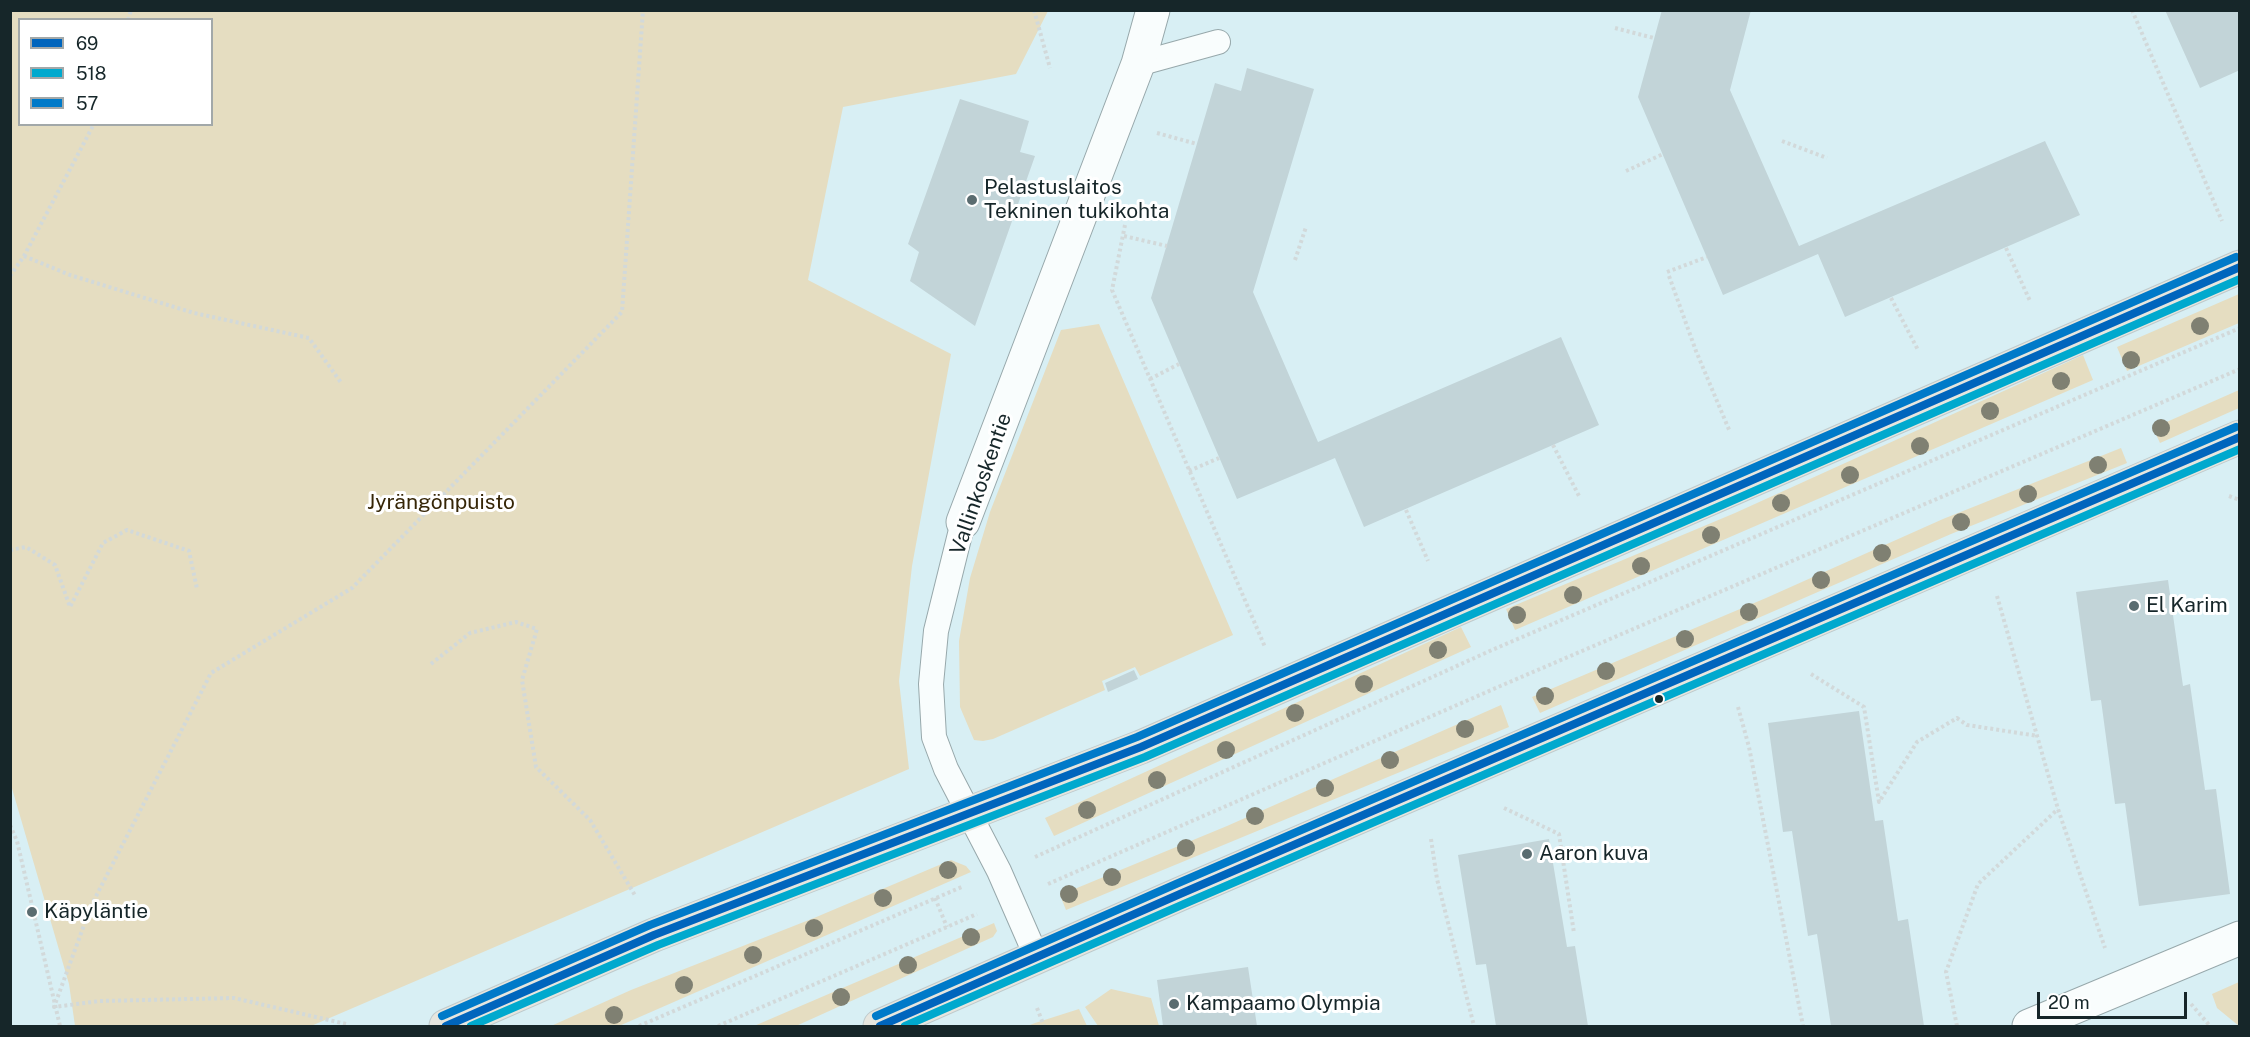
<!DOCTYPE html>
<meta charset="utf-8">
<style>
body{margin:0}
#map{position:relative;width:2250px;height:1037px;overflow:hidden;background:#d8eff4;font-family:"Public Sans",sans-serif}
canvas{display:block}
.frame{position:absolute;inset:0;border:12px solid #162629;pointer-events:none}
.legend{position:absolute;left:18px;top:18px;width:195px;height:108px;box-sizing:border-box;background:#fff;border:2px solid #a2a8a9;margin:0;padding:8px 10px;list-style:none;font-size:18px;color:#162629}
.legend li{display:flex;align-items:center;gap:12px;height:30px}
.legend b{width:30px;border:2px solid #a2a8a9}
.scale{position:absolute;left:2037px;top:992px;width:150px;height:27px;box-sizing:border-box;border:3px solid #162629;border-top:0;padding-left:8px;font-size:18px;line-height:21px;white-space:nowrap;color:#162629;-webkit-text-stroke:4px #fff;paint-order:stroke}
</style>
<div id="map">
<canvas width="2250" height="1037"></canvas>
<div class="frame"></div>
<ul class="legend">
<li><b style="height:8px;background:#0065bd"></b>69</li>
<li><b style="height:8px;background:#00a9ce"></b>518</li>
<li><b style="height:8px;background:#007ac9"></b>57</li>
</ul>
<div class="scale">20 m</div>
</div>
<script>
const ctx = document.querySelector('canvas').getContext('2d');
ctx.lineJoin = 'round';
function fillPath(path, color) { ctx.fillStyle = color; ctx.fill(path, 'evenodd'); }
const shape = rows => new Path2D(rows.map(r => 'M' + r).join(''));
function trace(path, color, width, dash) { ctx.strokeStyle = color; ctx.lineWidth = width; ctx.lineCap = dash ? 'butt' : 'round'; ctx.setLineDash(dash || []); ctx.stroke(path); }
function drawText(font, color, halo, rows, align = 'center') {
  ctx.font = font + ' "Public Sans",sans-serif'; ctx.lineWidth = 6; ctx.setLineDash([]); ctx.textBaseline = 'middle'; ctx.strokeStyle = halo; ctx.fillStyle = color; for (const [text, x, y, turn = 0] of rows) {
    ctx.save(); ctx.translate(x, y); ctx.rotate((+turn || 0) * Math.PI / 180); ctx.textAlign = isNaN(turn) ? turn : align; if (halo) ctx.strokeText(text, 0, 0); ctx.fillText(text, 0, 0); ctx.restore();
  }
}
const green = shape([
 [11,10,1048,11,1016,74,843,107,808,280,951,354,912,566,899,681,909,769,311,1026,75,1026,69,984,11,785],
 [20,20,212,20,212,124,20,124],
 [2239,294,2239,323,2127,371,2117,347],
 [1099,324,1233,635,1140,676,1135,667,1102,681,1105,690,993,739,983,741,974,740,960,707,959,641,970,578,990,512,1061,330],
 [2083,355,2093,380,1515,630,1506,609,1735,513],
 [2239,390,2239,408,2160,443,2153,428],
 [2121,448,2127,463,1951,534,1540,713,1532,697,1766,598,1943,519],
 [1461,627,1471,647,1054,836,1045,818],
 [1501,705,1509,727,1066,910,1060,895,1227,826],
 [951,860,966,866,971,872,619,1026,551,1026,631,990,814,918],
 [994,923,997,931,993,937,796,1026,754,1026],
 [2239,982,2239,1026,2217,1008,2212,994],
 [1111,989,1151,998,1159,1026,1098,1026,1085,1007],
 [1079,1009,1087,1026,1027,1026,1035,1023]
]);
const building = shape([
 [1662,10,1751,10,1730,90,1799,246,2045,141,2080,215,1845,317,1818,254,1723,295,1638,97],
 [2165,10,2240,10,2240,70,2200,88],
 [1247,68,1314,89,1253,292,1318,442,1561,337,1599,425,1364,527,1335,458,1237,499,1151,298,1215,83,1241,91],
 [960,99,1029,121,1020,152,1035,156,975,326,910,281,919,252,908,244],
 [2168,580,2183,686,2190,684,2205,790,2216,789,2230,894,2139,906,2125,803,2115,804,2101,700,2091,701,2076,592],
 [1134,670,1138,679,1108,692,1105,683],
 [1859,711,1875,821,1883,820,1898,921,1908,919,1924,1026,1831,1026,1817,934,1808,936,1792,831,1783,832,1768,723],
 [1549,839,1567,947,1575,946,1588,1026,1496,1026,1486,964,1476,965,1458,855],
 [1248,967,1257,1026,1163,1026,1157,980]
]);
const path = shape([
 [1034,10,1050,68],
 [2132,10,2222,221],
 [128,20,131,10],
 [1615,28,1654,38],
 [1157,133,1197,144],
 [1782,141,1827,158],
 [1626,171,1663,154],
 [1125,225,1112,290,1265,647],
 [1124,236,1167,246],
 [2006,248,2030,301],
 [24,256,70,275,194,313,309,338,342,384],
 [1295,260,1306,227],
 [1667,272,1707,257],
 [10,276,24,256,94,124],
 [1669,276,1696,351,1730,432],
 [1891,298,1918,350],
 [1150,379,1179,364],
 [1553,445,1579,496],
 [1189,471,1219,458],
 [2229,496,2240,500],
 [1406,510,1428,561],
 [10,550,26,547,55,565,70,607,103,543,127,530,189,551,197,589],
 [1997,596,2058,809,2105,948],
 [431,664,470,633,516,622,537,629,522,680,536,767,590,820,636,897],
 [1811,674,1864,707,1879,802,1917,742,1957,718,1967,725,2038,736],
 [1738,707,1749,747,1803,1026],
 [1504,808,1559,834,1574,933],
 [10,825,17,841,60,1026],
 [1431,839,1437,879,1474,1026],
 [1035,857,1492,650,2240,328],
 [1048,884,1505,684,2240,369],
 [935,898,947,927],
 [2191,1004,2210,1026],
 [1037,1008,1044,1026],
 [346,1024,234,998,100,1001,54,1007,91,906,211,673,352,588,622,312,643,10],
 [639,1026,964,886],
 [718,1026,977,914],
 [1957,1026,1946,972,1978,884,2058,809]
]);
const service = shape([
 [1138,64,1218,42],
 [963,522,936,631,931,684,934,737,946,769,999,871,1037,958]
]);
const minor = shape([
 [963,522,1138,64,1153,10],
 [2029,1026,2240,938]
]);
const primary = shape([
 [446,1026,654,935,1141,747,2240,267],
 [880,1026,1180,894,2240,437]
]);
const bus1 = shape([
 [446,1026,654,935,1141,747,2240,267],
 [880,1026,1180,894,2240,437]
]);
const bus2 = shape([
 [471,1026,658,945,1145,757,2240,279],
 [905,1026,1184,904,2240,449]
]);
const bus3 = shape([
 [442,1016,650,925,1137,737,2236,257],
 [876,1016,1176,884,2236,427]
]);
const trees = [
 [2200,326],
 [2131,360],
 [2061,381],
 [1990,411],
 [2161,428],
 [1920,446],
 [2098,465],
 [1850,475],
 [2028,494],
 [1781,503],
 [1961,522],
 [1711,535],
 [1882,553],
 [1641,566],
 [1821,580],
 [1573,595],
 [1749,612],
 [1517,615],
 [1685,639],
 [1438,650],
 [1606,671],
 [1364,684],
 [1545,696],
 [1295,713],
 [1465,729],
 [1226,750],
 [1390,760],
 [1157,780],
 [1325,788],
 [1087,810],
 [1255,816],
 [1186,848],
 [948,870],
 [1112,877],
 [1069,894],
 [883,898],
 [814,928],
 [971,937],
 [753,955],
 [908,965],
 [684,985],
 [841,997],
 [614,1015]
];
const markers = [
 [972,200,6,"#5a6c70"],
 [2134,606,6,"#5a6c70"],
 [1659,699,5,"#162629"],
 [1527,854,6,"#5a6c70"],
 [32,912,6,"#5a6c70"],
 [1174,1004,6,"#5a6c70"]
];
const poiNames = [
 ["Pelastuslaitos",984,188],
 ["Tekninen tukikohta",984,212],
 ["El Karim",2146,606],
 ["Aaron kuva",1539,854],
 ["Käpyläntie",44,912],
 ["Kampaamo Olympia",1186,1004]
];
const streetNames = [
 ["Vallinkoskentie",981,484,-71]
];
const parkNames = [
 ["Jyrängönpuisto",441,503]
];
fillPath(green, '#e5ddc1');
fillPath(building, '#c2d4d8');
trace(service, '#97a8ab', 26);
trace(minor, '#97a8ab', 35);
trace(primary, '#becacc', 35);
trace(path, '#d2d9da', 4, [3, 3]);
trace(service, '#f9fdfd', 24);
trace(minor, '#f9fdfd', 33);
trace(primary, '#e6e6df', 33);
trace(bus1, '#0065bd', 8);
trace(bus2, '#00a9ce', 8);
trace(bus3, '#007ac9', 8);
ctx.fillStyle = '#7f8072';
for (const [x, y] of trees) { ctx.beginPath(); ctx.arc(x, y, 9, 0, 2 * Math.PI); ctx.fill(); }
for (const [x, y, r, color] of markers) { const dot = new Path2D(); dot.arc(x, y, r, 0, 2 * Math.PI); ctx.fillStyle = color; ctx.fill(dot); trace(dot, '#fff', 2); }
drawText('21px', '#162629', '#fff', poiNames, 'left');
drawText('21px', '#162629', '#fff', streetNames);
drawText('21px', '#362607', '#fff', parkNames);
</script>
